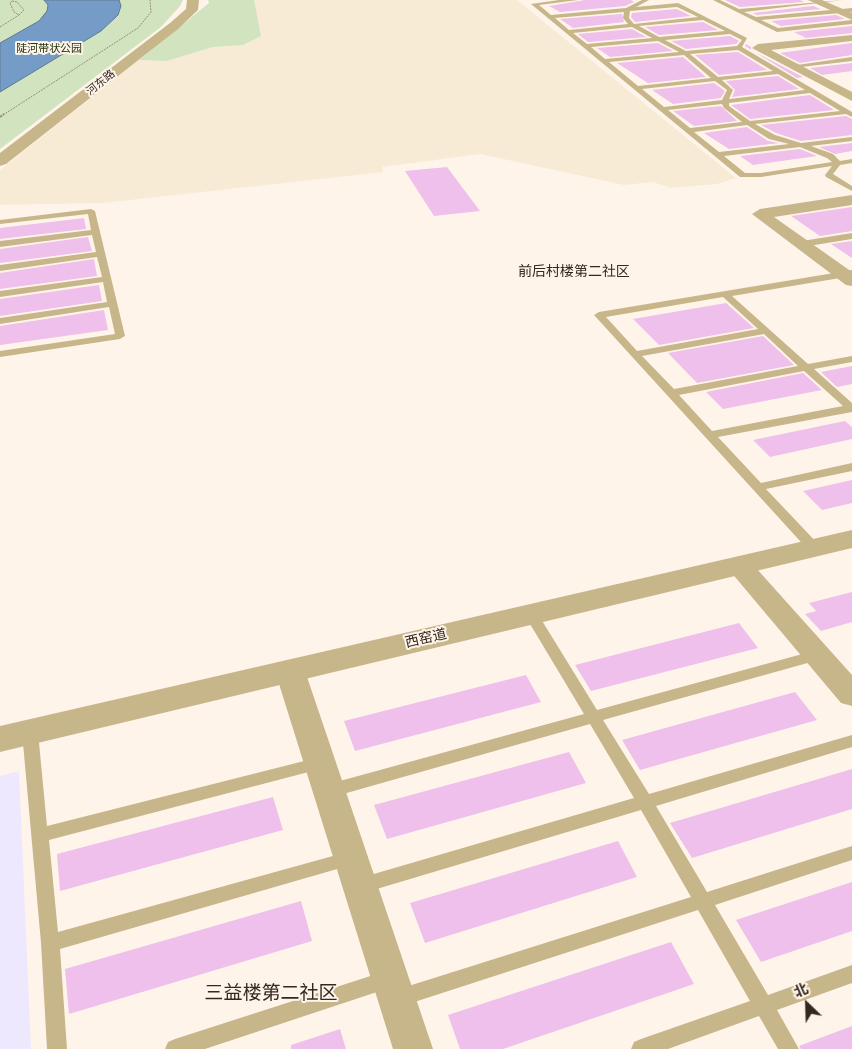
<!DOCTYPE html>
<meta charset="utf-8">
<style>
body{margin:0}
#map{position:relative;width:852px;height:1049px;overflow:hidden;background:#fff4ea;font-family:"DejaVu Sans","Noto Sans SC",sans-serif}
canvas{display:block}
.north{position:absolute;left:782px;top:979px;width:50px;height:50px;-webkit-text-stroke:4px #fff4ea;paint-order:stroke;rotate:336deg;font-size:14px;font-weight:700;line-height:20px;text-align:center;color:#332920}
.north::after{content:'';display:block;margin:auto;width:18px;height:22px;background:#332920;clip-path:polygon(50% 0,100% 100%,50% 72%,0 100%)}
</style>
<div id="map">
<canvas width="852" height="1049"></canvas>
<div class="north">北</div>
</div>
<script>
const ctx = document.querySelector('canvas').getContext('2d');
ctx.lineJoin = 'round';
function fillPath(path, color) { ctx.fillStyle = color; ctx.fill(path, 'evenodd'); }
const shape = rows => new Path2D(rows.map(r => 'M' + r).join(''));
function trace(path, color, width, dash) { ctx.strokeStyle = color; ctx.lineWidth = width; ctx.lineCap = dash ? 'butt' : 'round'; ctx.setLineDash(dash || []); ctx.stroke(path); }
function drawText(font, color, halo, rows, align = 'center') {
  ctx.font = font + ' "DejaVu Sans","Noto Sans SC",sans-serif'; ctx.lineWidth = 4; ctx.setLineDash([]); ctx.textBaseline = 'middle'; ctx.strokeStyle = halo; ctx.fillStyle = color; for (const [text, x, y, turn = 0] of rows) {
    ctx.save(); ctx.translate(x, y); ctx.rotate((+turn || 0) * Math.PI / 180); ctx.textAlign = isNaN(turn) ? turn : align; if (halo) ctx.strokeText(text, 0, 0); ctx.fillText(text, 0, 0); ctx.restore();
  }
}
const commercial = shape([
 [19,771,31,1049,0,1049,0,776]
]);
const industrial = shape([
 [254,0,517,0,736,178,717,184,671,188,653,182,624,185,480,154,382,167,383,172,103,203,0,205,0,170,139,60,167,61,213,47,243,45,260,36]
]);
const green = shape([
 [0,0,183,0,180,6,161,27,0,149],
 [208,0,254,0,261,36,243,45,213,47,167,61,139,60,209,3]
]);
const water = shape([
 [44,0,119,0,121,6,118,15,101,31,0,92,0,43,39,21,47,11,48,5,44,0]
]);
const building = shape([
 [585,0,631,0,634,2,625,6,560,12,549,6],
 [725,0,800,0,804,2,740,7],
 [813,6,821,9,757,15,753,13],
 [677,9,691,16,635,22,631,17,632,13],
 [622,14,624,22,573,28,560,19],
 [836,15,845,19,781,26,771,21],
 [703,22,718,30,659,35,645,27],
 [852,26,852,33,806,38,794,32],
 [632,29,646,37,588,42,578,34],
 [730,36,739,41,736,44,686,49,671,41],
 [658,43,673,51,610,57,597,48],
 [852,43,852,55,800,63,780,53],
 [746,44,751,47,751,50,803,77,797,78,745,46],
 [738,52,767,70,719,75,695,55],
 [683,57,706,77,648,83,617,63],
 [852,63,852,71,822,75,810,68],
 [778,76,799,89,732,97,735,90,726,81],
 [714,83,725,91,721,98,673,104,652,90],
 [810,95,834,110,750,119,731,105],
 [721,106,737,121,694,126,673,111],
 [846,116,852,119,852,135,801,141,776,133,761,125],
 [747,127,768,141,779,143,729,149,704,133],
 [852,143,852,151,835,154,819,147],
 [800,149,817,156,753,165,740,156],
 [447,167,480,211,434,216,405,171],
 [852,207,852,231,820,236,791,216],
 [84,218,86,229,0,239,0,228],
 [88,237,92,251,0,263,0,249],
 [852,241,852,258,831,244],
 [94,259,97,276,0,289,0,273],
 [99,285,102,301,0,316,0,299],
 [726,303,754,328,659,345,633,319],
 [104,310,108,330,0,345,0,326],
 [763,336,794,365,697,383,668,353],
 [852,366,852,384,837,387,821,372],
 [803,373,822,390,723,409,706,392],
 [845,421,852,427,852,439,770,457,753,440],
 [852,480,852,503,822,510,803,491],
 [852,592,852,622,821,631,805,614,816,611,809,603],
 [739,623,758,648,591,691,575,665],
 [526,675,541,702,355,751,344,721],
 [795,692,817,720,640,770,622,740],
 [569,752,586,783,387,839,374,805],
 [852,769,852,809,692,858,670,823],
 [273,797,283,830,60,891,57,854],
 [618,841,637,877,425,943,410,903],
 [852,882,852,931,761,962,736,920],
 [301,901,312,941,69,1014,65,969],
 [671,942,694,984,503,1049,460,1049,448,1015],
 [852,1026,852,1049,801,1049,799,1046],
 [340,1029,346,1049,291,1049,291,1045]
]);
const pathFar1 = shape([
 [12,1,17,2,24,10,19,15,14,12,10,3,12,1],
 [0,27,19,15],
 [3,115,138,28,151,12,150,0]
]);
const path = shape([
 [0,117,4,114]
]);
const service = shape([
 [559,0,578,0,539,5,551,15,626,8,642,0,649,0,636,7,678,3,747,38,742,47,852,112,852,117,846,114,755,124,775,135,801,143,852,137,852,141,811,146,833,154,840,161,852,159,852,163,840,165,833,174,852,186,852,191,826,177,825,175,832,166,761,177,740,177,531,4,559,0],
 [677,7,698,17,634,24,629,18,630,11,677,7],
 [624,12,623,18,628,24,569,30,555,18,624,12],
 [703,20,725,31,659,37,639,26,703,20],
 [632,27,652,38,587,44,573,33,632,27],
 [730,34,742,40,737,46,686,51,665,40,730,34],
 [658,41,679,52,605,59,591,47,658,41],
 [738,50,773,71,718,77,690,54,738,50],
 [684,55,711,78,638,86,609,62,684,55],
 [778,74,805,90,729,99,733,90,722,80,778,74],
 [715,81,727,90,722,100,664,107,642,89,715,81],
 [810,93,840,111,750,121,729,106,729,103,810,93],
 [722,104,724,108,742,122,690,128,668,110,722,104],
 [747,125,769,139,789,144,719,152,694,132,747,125],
 [800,147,827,158,832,162,761,173,745,173,724,156,800,147],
 [713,0,720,0,739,9,844,0,744,12,756,17,852,8,852,12,761,20,778,28,852,20,852,24,777,32,713,0],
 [852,57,852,61,793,68,790,66,852,57],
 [91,209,95,211,125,336,120,339,0,357,0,351,115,334,109,307,0,324,0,318,107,302,103,282,0,297,0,291,102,277,97,257,0,271,0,265,96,252,92,235,0,247,0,241,91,230,88,214,0,224,0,220,91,209],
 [852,233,852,239,802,247,798,244,802,241,852,233],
 [852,270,852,276,732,296,808,364,852,356,852,362,814,369,852,403,852,412,718,437,761,483,852,463,852,471,766,489,820,546,821,549,815,553,810,552,594,315,599,312,852,270],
 [723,297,758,329,637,351,606,317,723,297],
 [764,334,798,366,674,389,642,356,764,334],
 [804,371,843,406,712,431,679,395,804,371],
 [531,609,536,611,597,710,817,650,822,651,824,655,822,659,603,720,649,794,852,735,852,747,656,806,707,892,852,846,852,860,715,905,768,995,852,965,852,983,777,1010,799,1049,778,1049,759,1016,668,1049,631,1049,634,1042,641,1039,750,1001,698,910,399,1007,392,1004,389,998,392,992,399,989,691,897,641,810,360,894,354,891,351,886,354,881,360,878,634,798,590,724,329,798,323,796,321,791,323,786,329,784,584,714,524,614,526,611,531,609],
 [30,726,35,728,38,732,47,826,320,757,326,759,328,763,326,767,320,769,49,840,58,932,351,851,357,853,360,858,357,863,351,865,60,949,67,1049,47,1049,41,943,22,732,25,728,30,726],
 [389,970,396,973,398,979,396,985,389,988,205,1049,165,1049,168,1042,175,1039,389,970]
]);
const minor = shape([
 [808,0,822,0,852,13,852,20,808,0],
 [852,35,852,41,771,50,852,92,852,101,752,48,758,44,852,35],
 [852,195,852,205,774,217,852,272,852,286,846,285,752,214,760,209,852,195],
 [739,556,748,559,852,675,852,706,841,703,730,571,726,565,730,559,739,556],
 [290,660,300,663,305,671,433,1049,393,1049,275,671,280,663,290,660]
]);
const tertiary = shape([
 [187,0,199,0,198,10,178,29,6,164,0,166,0,153,170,23,186,9,187,0],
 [852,530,852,548,0,752,0,726,852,530]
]);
const farParknames = [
 ["陡河带状公园",49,49]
];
const farStreetnames = [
 ["河东路",101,83,-38]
];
const farQuarternames = [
 ["前后村楼第二社区",574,272]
];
const streetNames = [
 ["西窑道",426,639,-13]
];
const nearQuarternames = [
 ["三益楼第二社区",271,994]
];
fillPath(commercial, '#eee8fe');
fillPath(industrial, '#f7ebd6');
fillPath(green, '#d1e4bf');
fillPath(water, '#749cc6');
trace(water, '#607a94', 1);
fillPath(building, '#eec0eb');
trace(pathFar1, '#978c83', 1, [2, 1]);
trace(path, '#978c83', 2, [2.5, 1]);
fillPath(service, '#c8b68b');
fillPath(minor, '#c8b68b');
fillPath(tertiary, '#c8b68b');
drawText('11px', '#23340e', '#fff4ea', farParknames);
drawText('11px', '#332920', '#fff4ea', farStreetnames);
drawText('14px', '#332920', '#fff4ea', farQuarternames);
drawText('14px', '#332920', '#fff4ea', streetNames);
drawText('19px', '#332920', '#fff4ea', nearQuarternames);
</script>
